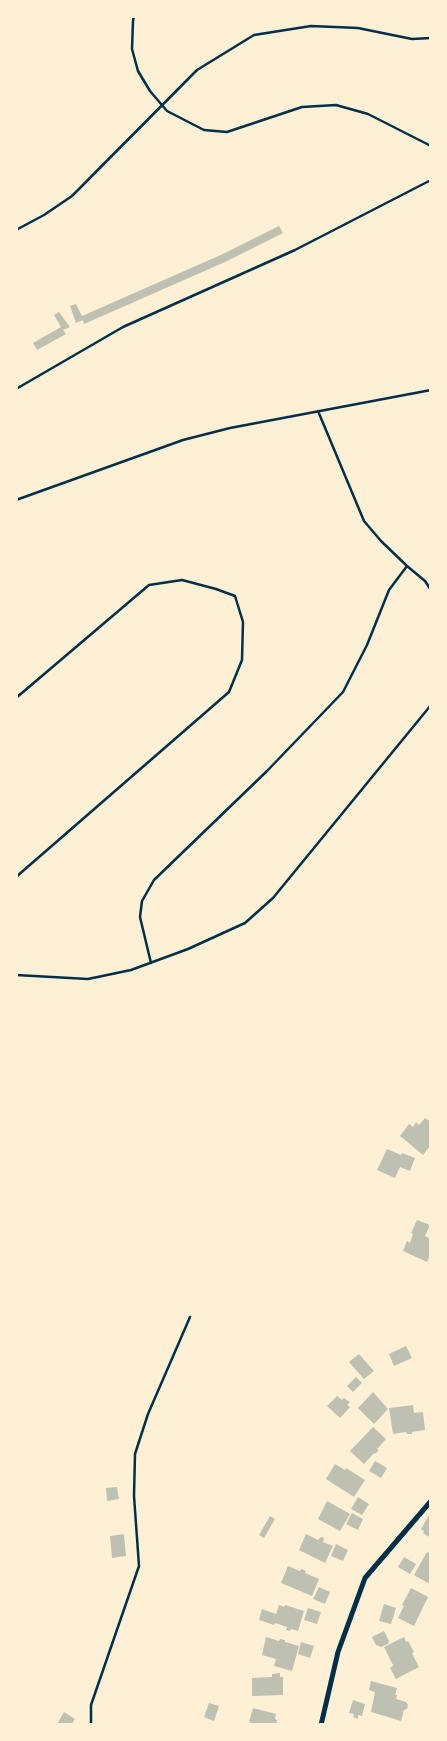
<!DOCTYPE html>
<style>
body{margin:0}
#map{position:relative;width:447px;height:1741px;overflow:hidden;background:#fdf0d5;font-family:Roboto,sans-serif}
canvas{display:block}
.frame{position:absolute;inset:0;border:18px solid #fdf0d5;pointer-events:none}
</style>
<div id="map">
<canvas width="447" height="1741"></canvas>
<div class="frame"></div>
</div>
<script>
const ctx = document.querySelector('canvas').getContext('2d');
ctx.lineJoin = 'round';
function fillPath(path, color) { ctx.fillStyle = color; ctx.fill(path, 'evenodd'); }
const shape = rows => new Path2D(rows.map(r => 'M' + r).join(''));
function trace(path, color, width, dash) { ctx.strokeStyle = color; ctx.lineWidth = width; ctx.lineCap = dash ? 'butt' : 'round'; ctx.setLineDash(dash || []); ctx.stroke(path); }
const building = shape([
 [279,226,283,233,225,262,84,324,83,320,76,323,70,306,76,304,82,316,223,254],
 [59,312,70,327,63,330,66,334,37,350,33,343,61,327,54,315],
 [425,1118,431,1122,431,1145,423,1155,400,1136,409,1124,413,1127,416,1122,419,1125],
 [387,1149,401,1155,402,1153,415,1158,410,1171,400,1167,395,1178,377,1170],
 [417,1220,430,1225,425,1236,431,1239,431,1253,427,1262,403,1251,407,1241,410,1243,413,1234,411,1233],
 [406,1346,412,1358,394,1366,389,1354],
 [359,1354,374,1371,364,1379,349,1362],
 [356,1377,362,1383,353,1392,347,1386],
 [373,1392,388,1409,374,1424,358,1408],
 [337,1396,342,1400,344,1398,350,1402,347,1405,350,1407,340,1418,327,1406],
 [413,1405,414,1413,423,1412,425,1430,412,1432,412,1434,407,1434,406,1432,393,1434,389,1408],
 [373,1427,386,1439,377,1449,379,1450,375,1454,374,1453,364,1464,350,1451],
 [375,1461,387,1468,381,1478,369,1471],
 [335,1464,345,1470,346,1468,365,1480,354,1497,326,1479],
 [117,1487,119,1499,107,1501,106,1488],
 [358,1497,369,1504,362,1515,351,1509],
 [327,1501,350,1514,340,1531,318,1519],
 [431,1512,431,1538,423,1533,424,1531,421,1529],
 [352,1513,363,1519,358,1530,346,1524],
 [270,1516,275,1519,264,1538,259,1535],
 [124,1534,126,1556,112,1558,110,1536],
 [306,1534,318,1540,321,1537,324,1538,323,1542,333,1546,325,1563,299,1550],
 [336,1544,348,1550,343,1561,331,1556],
 [427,1552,431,1554,431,1579,428,1583,414,1575],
 [404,1557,416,1564,410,1574,398,1567],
 [288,1566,300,1571,301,1569,306,1571,305,1573,319,1579,312,1596,281,1583],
 [319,1587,330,1592,325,1604,313,1599],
 [411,1588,428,1597,414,1626,398,1618,404,1606,402,1605],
 [384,1604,396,1608,391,1624,379,1621],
 [279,1605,284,1607,285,1605,304,1611,298,1631,291,1629,290,1631,286,1630,287,1627,275,1623,274,1625,259,1620,262,1609,276,1614],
 [308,1608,321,1612,317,1624,304,1620],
 [384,1631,389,1641,388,1644,381,1647,376,1645,372,1637],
 [266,1637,279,1641,280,1639,285,1640,285,1642,299,1646,292,1671,274,1666,276,1659,262,1655],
 [404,1637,406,1642,408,1641,414,1652,412,1653,419,1667,396,1679,390,1668,396,1663,393,1665,384,1647],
 [301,1642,314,1646,310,1658,298,1654],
 [280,1673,280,1677,283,1677,283,1695,252,1696,252,1678,272,1677,272,1674],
 [371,1681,397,1688,395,1695,397,1695,396,1699,406,1702,408,1705,407,1709,404,1710,401,1721,371,1712,375,1692,369,1690],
 [353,1700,365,1704,362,1716,358,1715,358,1719,353,1717,354,1714,349,1713],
 [209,1703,219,1706,214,1721,204,1717],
 [253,1708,276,1714,275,1719,277,1720,276,1725,255,1725,249,1722],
 [64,1712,75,1719,71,1725,57,1724]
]);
const service = shape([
 [134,16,133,21,132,49,138,71,150,91,167,111,204,130,227,132,302,107,336,105,368,114,431,146],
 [16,230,44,215,72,196,197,70,254,35,311,26,358,28,412,39,431,38],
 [16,389,123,327,295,250,431,180],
 [318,411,364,521,381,541,407,566,425,581,431,590],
 [16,500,183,440,230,428,431,390],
 [16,698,149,585,182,580,216,589,235,596,243,622,242,660,229,692,16,877],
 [151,963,140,917,142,901,154,880,267,771,343,692,367,645,389,590,407,566],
 [16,975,88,979,131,970,188,949,245,923,273,898,431,705],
 [91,1725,91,1705,139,1566,134,1496,135,1454,148,1414,190,1317]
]);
const minor = shape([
 [321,1725,338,1652,365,1578,431,1501]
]);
fillPath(building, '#bec0b2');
trace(service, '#003049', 2.5);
trace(minor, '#003049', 5);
</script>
